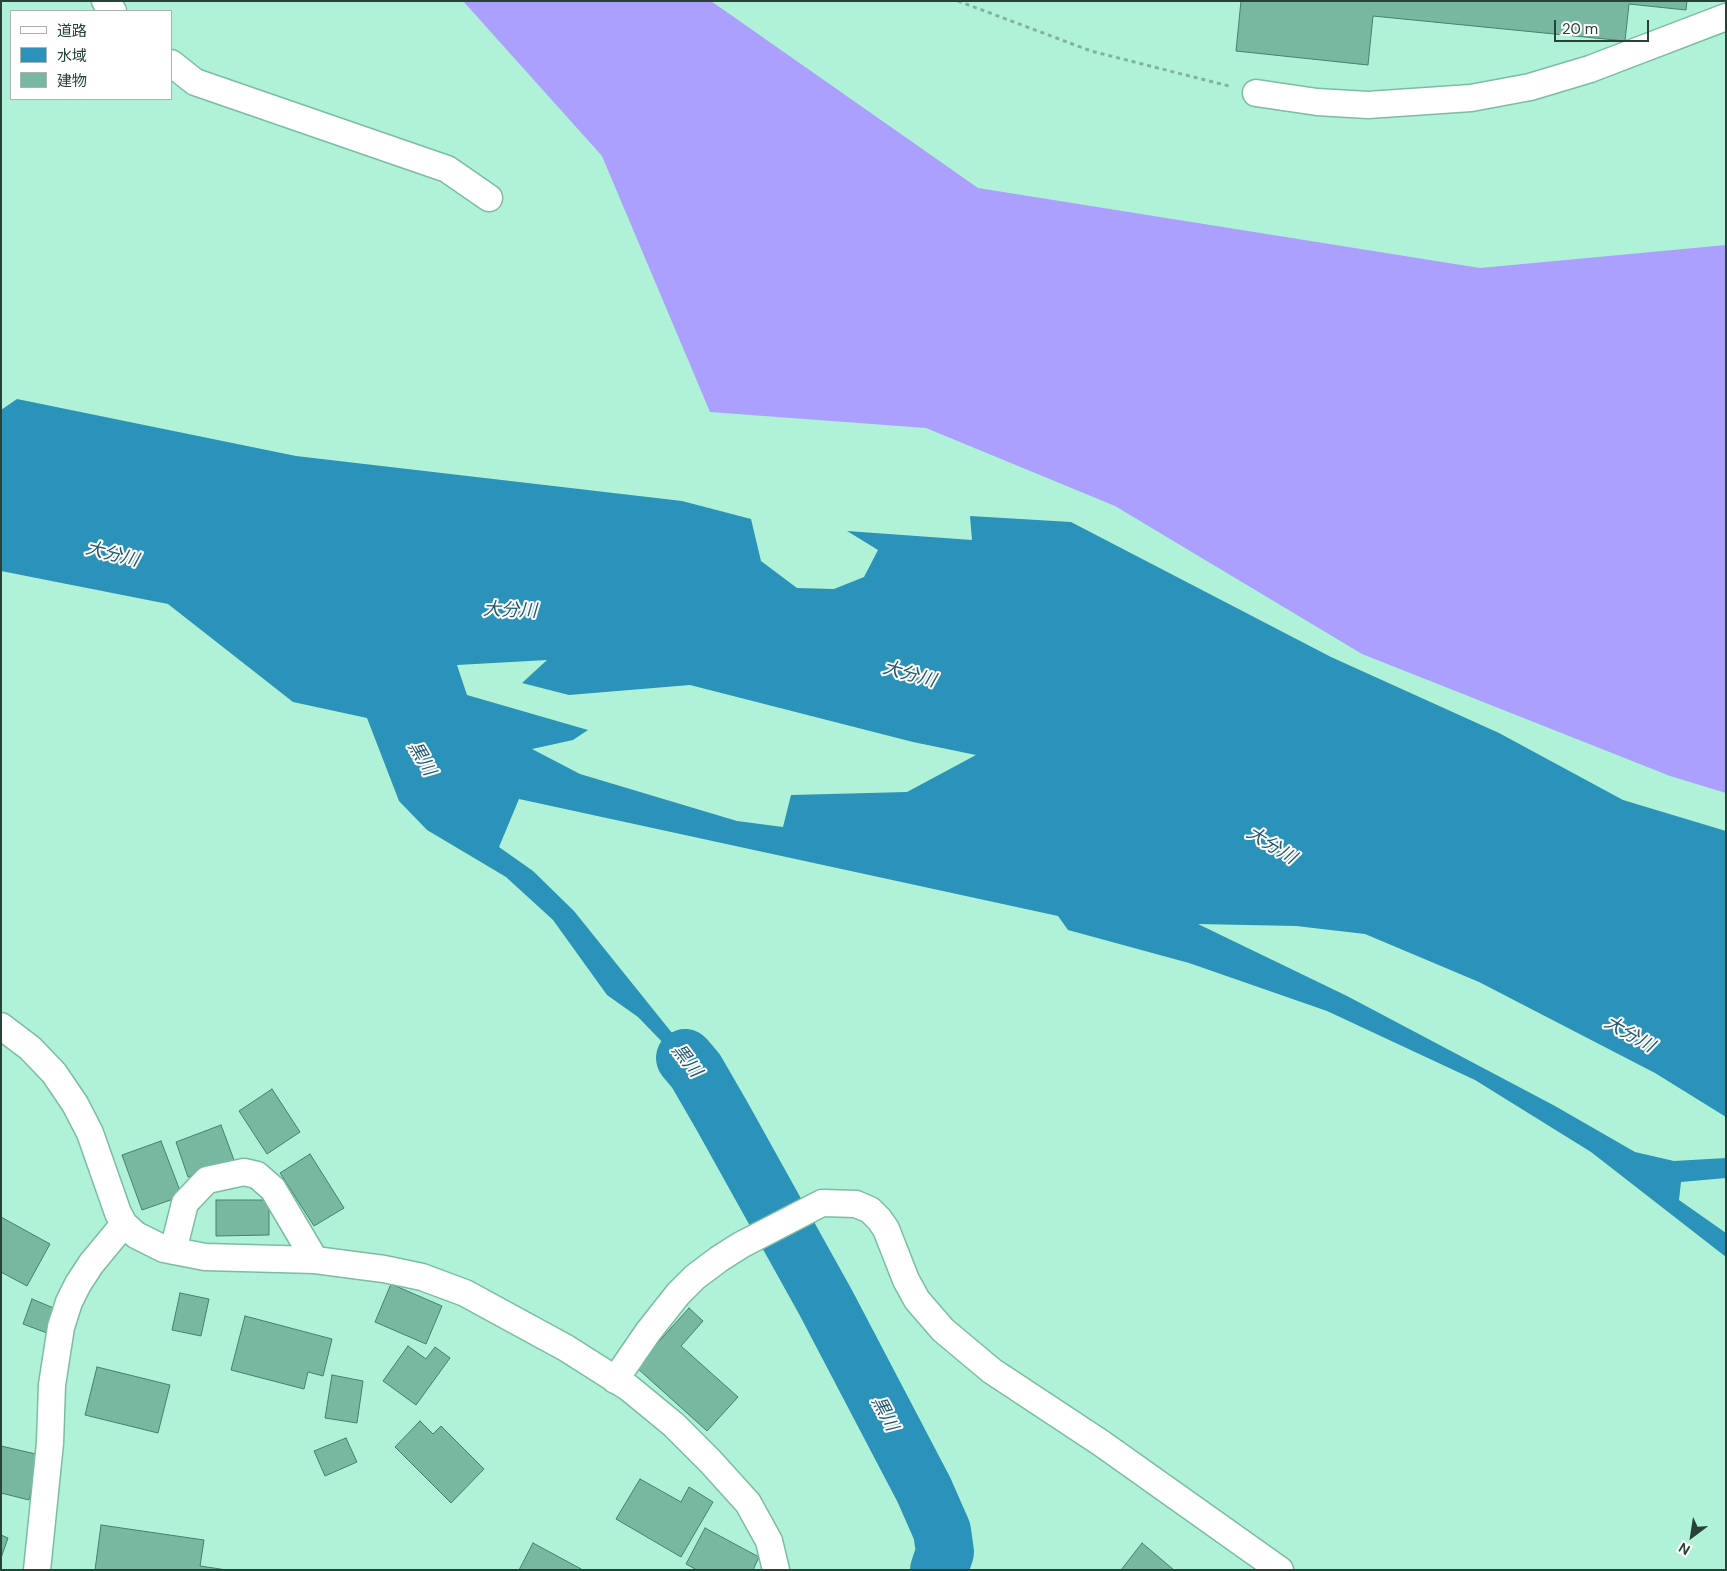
<!DOCTYPE html>
<meta charset="utf-8">
<style>
body{margin:0}
#map{position:relative;width:1727px;height:1571px;overflow:hidden;background:#b0f2d7;font-family:"DM Sans","Noto Sans JP",sans-serif}
canvas{display:block}
.frame{position:absolute;inset:0;border:2px solid #274237;pointer-events:none}
.legend{position:absolute;left:10px;top:10px;width:162px;height:90px;box-sizing:border-box;background:#fff;border:1px solid #a9b3af;margin:0;padding:6px 9px;list-style:none;font-size:15px;color:#274237}
.legend li{display:flex;align-items:center;gap:10px;height:25px}
.legend b{width:25px;border:1px solid #a9b3af}
.north{position:absolute;left:1667px;top:1511px;width:50px;height:50px;-webkit-text-stroke:4px #fff;paint-order:stroke;rotate:211deg;font-size:14px;font-weight:700;line-height:20px;text-align:center;color:#274237}
.north::after{content:'';display:block;margin:auto;width:18px;height:22px;background:#274237;clip-path:polygon(50% 0,100% 100%,50% 72%,0 100%)}
.scale{position:absolute;left:1554px;top:20px;width:95px;height:22px;box-sizing:border-box;border:2px solid #274237;border-top:0;padding-left:6px;font-size:15px;line-height:18px;white-space:nowrap;color:#274237;-webkit-text-stroke:4px #fff;paint-order:stroke}
</style>
<div id="map">
<canvas width="1727" height="1571"></canvas>
<div class="frame"></div>
<ul class="legend">
<li><b style="height:6px;background:#fff"></b>道路</li>
<li><b style="height:14px;background:#2b92b9"></b>水域</li>
<li><b style="height:14px;background:#78b8a0"></b>建物</li>
</ul>
<div class="north">N</div>
<div class="scale">20 m</div>
</div>
<script>
const ctx = document.querySelector('canvas').getContext('2d');
ctx.lineJoin = 'round';
function fillPath(path, color) { ctx.fillStyle = color; ctx.fill(path, 'evenodd'); }
const shape = rows => new Path2D(rows.map(r => 'M' + r).join(''));
function trace(path, color, width, dash) { ctx.strokeStyle = color; ctx.lineWidth = width; ctx.lineCap = dash ? 'butt' : 'round'; ctx.setLineDash(dash || []); ctx.stroke(path); }
function drawText(font, color, halo, rows, align = 'center') {
  ctx.font = font + ' "DM Sans","Noto Sans JP",sans-serif'; ctx.lineWidth = 4; ctx.setLineDash([]); ctx.textBaseline = 'middle'; ctx.strokeStyle = halo; ctx.fillStyle = color; for (const [text, x, y, turn = 0] of rows) {
    ctx.save(); ctx.translate(x, y); ctx.rotate((+turn || 0) * Math.PI / 180); ctx.textAlign = isNaN(turn) ? turn : align; if (halo) ctx.strokeText(text, 0, 0); ctx.fillText(text, 0, 0); ctx.restore();
  }
}
const forest = shape([
 [463,1,711,1,978,188,1480,268,1726,245,1726,793,1670,776,1362,654,1115,506,926,428,710,412,602,156]
]);
const water = shape([
 [17,399,296,456,682,501,751,519,761,561,797,588,834,589,864,577,878,550,847,531,972,540,970,516,1071,522,1331,657,1499,733,1623,800,1726,831,1726,1117,1655,1073,1479,982,1365,934,1296,926,1198,924,1347,996,1555,1106,1635,1152,1674,1161,1726,1158,1726,1178,1681,1182,1679,1200,1726,1233,1726,1257,1591,1152,1475,1080,1327,1011,1189,963,1068,930,1058,916,519,799,499,847,533,871,574,911,697,1064,739,1129,719,1122,692,1086,670,1050,638,1017,607,995,553,920,506,877,427,830,399,801,367,718,293,702,168,604,1,571,1,410],
 [547,660,522,683,569,695,690,685,913,742,976,755,907,792,791,795,783,827,737,821,580,774,532,749,573,740,588,730,467,695,457,665]
]);
const river = shape([
 [685,1058,696,1071,722,1116,826,1303,924,1490,942,1531,945,1552,939,1570]
]);
const building = shape([
 [1241,1,1687,1,1686,10,1629,4,1625,41,1373,16,1368,65,1236,51,1241,1],
 [272,1089,300,1132,267,1154,239,1111,272,1089],
 [221,1125,234,1160,188,1177,176,1142,221,1125],
 [161,1141,182,1196,142,1210,122,1155,161,1141],
 [310,1154,344,1208,314,1226,280,1173,310,1154],
 [216,1200,269,1200,269,1235,216,1236,216,1200],
 [1,1217,50,1244,27,1286,1,1272,1,1217],
 [391,1284,442,1306,426,1344,375,1322,391,1284],
 [180,1293,209,1299,201,1336,172,1330,180,1293],
 [32,1299,56,1309,47,1333,23,1324,32,1299],
 [689,1308,703,1321,681,1346,738,1397,707,1431,636,1367,689,1308],
 [245,1316,332,1339,323,1376,308,1372,304,1389,231,1370,245,1316],
 [408,1346,426,1359,435,1347,450,1358,416,1405,383,1381,408,1346],
 [97,1367,170,1385,158,1433,85,1415,97,1367],
 [332,1375,363,1381,357,1423,325,1418,332,1375],
 [420,1421,433,1434,441,1426,484,1469,451,1503,395,1447,420,1421],
 [346,1438,357,1462,325,1476,314,1451,346,1438],
 [1,1446,40,1455,29,1500,1,1493,1,1446],
 [640,1479,681,1502,689,1487,713,1502,681,1557,616,1519,640,1479],
 [101,1525,204,1540,200,1566,227,1570,95,1570,101,1525],
 [705,1528,759,1557,753,1570,697,1570,686,1564,705,1528],
 [1,1535,8,1538,1,1558,1,1535],
 [533,1543,583,1570,519,1570,533,1543],
 [1142,1543,1174,1570,1121,1570,1142,1543]
]);
const path = shape([
 [958,1,1091,51,1229,86]
]);
const street = shape([
 [105,1,113,11],
 [171,63,195,82,447,169,489,198],
 [1256,93,1317,102,1368,105,1471,98,1530,87,1590,69,1726,17],
 [1,1026,30,1048,54,1073,75,1104,90,1133,118,1213,124,1224,136,1235,164,1249,205,1257,315,1260,384,1269,422,1277,465,1293,566,1348,629,1388,674,1425,710,1461,748,1503,769,1541,776,1570],
 [173,1251,185,1203,207,1180,244,1172,257,1175,273,1189,315,1260],
 [615,1380,648,1332,678,1294,695,1277,719,1259,741,1245,822,1203,856,1204,870,1210,879,1219,886,1229,906,1280,917,1300,943,1330,992,1371,1101,1443,1280,1570],
 [37,1570,50,1443,52,1385,61,1327,69,1302,78,1284,91,1264,124,1224]
]);
const waterNames = [
 ["大分川",112,555,14],
 ["大分川",510,611,2],
 ["大分川",909,675,15],
 ["黒川",421,759,60],
 ["大分川",1271,846,32],
 ["大分川",1629,1035,30],
 ["黒川",686,1061,52],
 ["黒川",884,1414,62]
];
fillPath(forest, '#aba0fe');
fillPath(water, '#2b92b9');
trace(river, '#2b92b9', 58);
fillPath(building, '#78b8a0');
trace(building, '#42826b', 1);
trace(street, '#7cbca3', 29);
trace(path, '#7fb39e', 3, [4, 4]);
trace(street, '#fff', 26);
drawText('italic 18px', '#23586d', '#fff', waterNames);
</script>
